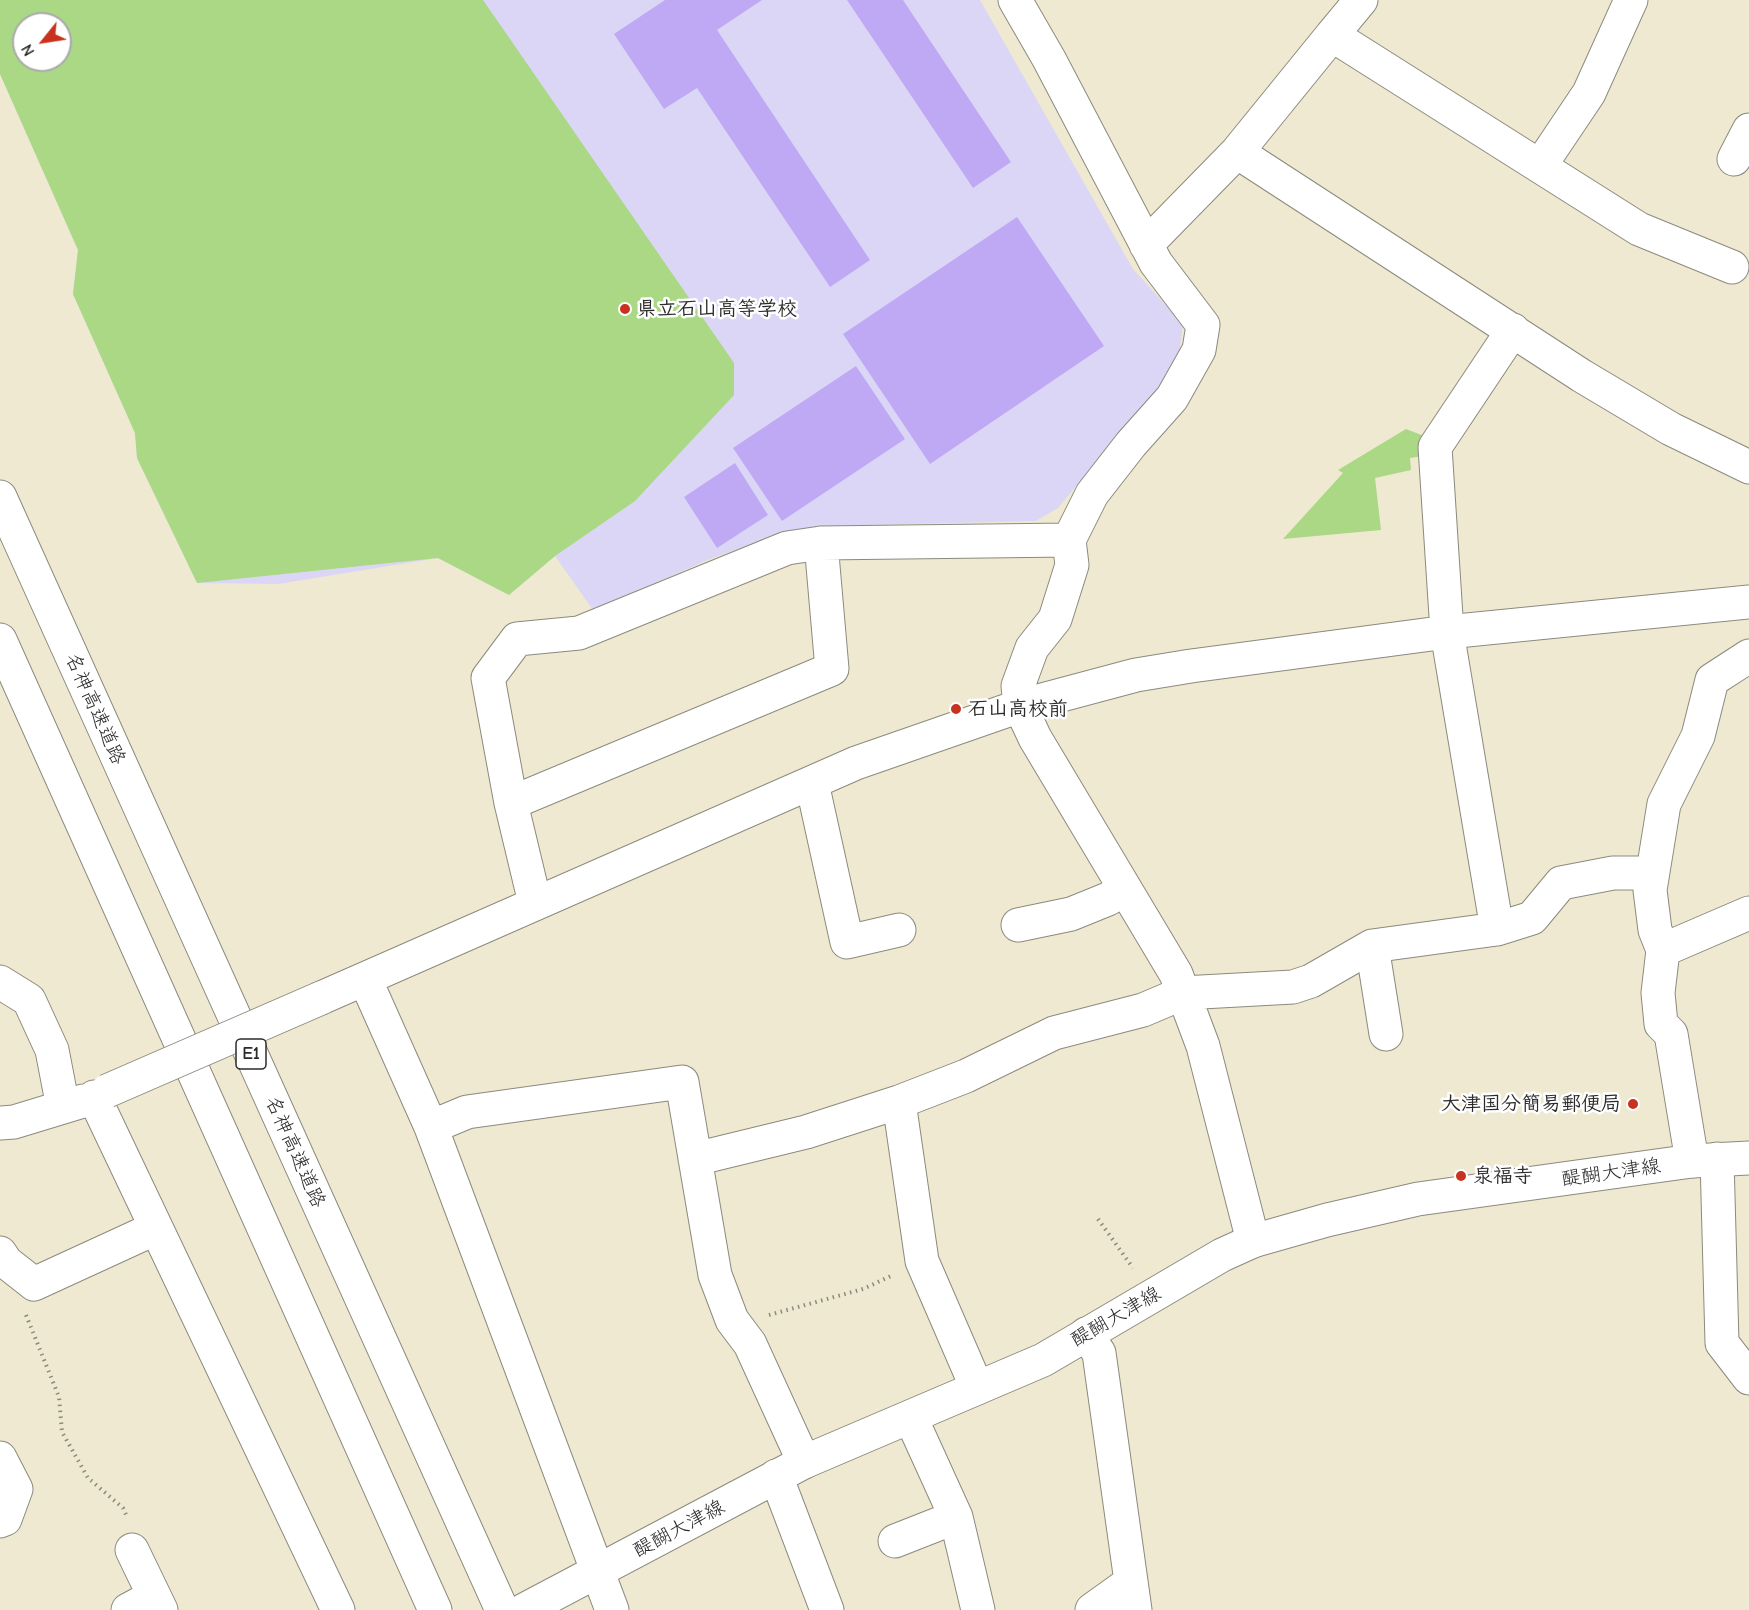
<!DOCTYPE html>
<meta charset="utf-8">
<style>
body{margin:0}
#map{position:relative;width:1749px;height:1610px;overflow:hidden;background:#eee9d0;font-family:"Comic Neue",sans-serif}
canvas{display:block}
.north{position:absolute;left:12px;top:12px;width:60px;height:60px;box-sizing:border-box;background:#fff;border:2px solid #aaa;border-radius:50%;rotate:240deg;font-size:16px;font-weight:700;line-height:24px;text-align:center;color:#2b2b2b}
.north::after{content:'';display:block;margin:auto;width:21px;height:27px;background:#c8321e;clip-path:polygon(50% 0,100% 100%,50% 72%,0 100%)}
</style>
<div id="map">
<canvas width="1749" height="1610"></canvas>
<div class="north">N</div>
</div>
<script>
const ctx = document.querySelector('canvas').getContext('2d');
ctx.lineJoin = 'round';
function fillPath(path, color) { ctx.fillStyle = color; ctx.fill(path, 'evenodd'); }
const shape = rows => new Path2D(rows.map(r => 'M' + r).join(''));
function trace(path, color, width, dash) { ctx.strokeStyle = color; ctx.lineWidth = width; ctx.lineCap = dash ? 'butt' : 'round'; ctx.setLineDash(dash || []); ctx.stroke(path); }
function drawText(font, color, halo, rows, align = 'center') {
  ctx.font = font + ' "Comic Neue","Klee One",sans-serif'; ctx.lineWidth = 5; ctx.setLineDash([]); ctx.textBaseline = 'middle'; ctx.strokeStyle = halo; ctx.fillStyle = color; for (const [text, x, y, turn = 0] of rows) {
    ctx.save(); ctx.translate(x, y); ctx.rotate((+turn || 0) * Math.PI / 180); ctx.textAlign = isNaN(turn) ? turn : align; if (halo) ctx.strokeText(text, 0, 0); ctx.fillText(text, 0, 0); ctx.restore();
  }
}
const built = shape([
 [0,0,980,0,1133,269,1183,324,1179,357,1161,384,1058,508,1036,521,828,526,784,533,710,559,593,610,555,556,509,595,438,558,278,584,197,583,137,458,135,433,73,294,78,250,0,74],
 [24,24,60,24,60,60,24,60]
]);
const green = shape([
 [0,0,483,0,734,363,734,395,635,501,555,556,509,595,438,558,197,583,137,458,135,433,73,294,78,250,0,74],
 [24,24,60,24,60,60,24,60],
 [1406,429,1424,436,1423,456,1410,458,1411,470,1375,478,1381,530,1283,539,1343,473,1338,470]
]);
const building = shape([
 [665,0,762,0,717,30,870,260,830,287,697,88,664,109,614,34],
 [847,0,903,0,1011,162,973,188],
 [1017,217,1104,346,930,464,843,334],
 [856,366,905,439,782,521,733,448],
 [735,463,768,515,717,548,684,497]
]);
const path = shape([
 [1098,1219,1133,1268],
 [26,1315,59,1397,62,1432,88,1478,123,1508,127,1517],
 [769,1315,863,1289,893,1275]
]);
const minor = shape([
 [1015,0,1049,59,1156,263,1203,325,1199,350,1172,398,1131,444,1092,494,1069,540,1072,565,1055,619,1032,648,1018,686,1020,706,1035,738,1176,974,1203,1046,1253,1241],
 [1332,35,1361,0],
 [1237,152,1582,376,1671,429,1749,467],
 [1734,159,1749,130],
 [1540,166,1589,93,1631,0],
 [1146,245,1237,152,1332,35,1639,229,1732,267],
 [812,783,847,942,899,930],
 [511,803,832,669,821,543],
 [535,903,511,803,488,678,517,639,579,633,787,548,821,543,1069,540],
 [1018,925,1071,914,1108,899,1125,889],
 [1497,929,1447,632,1435,447,1513,330],
 [1372,946,1386,1034],
 [1663,950,1749,913],
 [365,979,431,1127,612,1610],
 [0,982,29,1000,52,1050,63,1107],
 [321,998,856,763,1020,706,1136,675,1191,666,1447,632,1749,602],
 [94,1097,338,1610],
 [899,1102,922,1261,977,1388],
 [0,1123,14,1122,83,1101],
 [431,1127,467,1112,682,1082,715,1275,732,1320,750,1344,804,1462],
 [695,1159,806,1132,899,1102,966,1076,1054,1033,1143,1010,1183,993,1293,987,1311,981,1372,946,1497,929,1532,918,1561,883,1613,873,1652,873],
 [1717,1159,1722,1343,1749,1378],
 [1692,1161,1671,1034,1661,1024,1658,993,1663,950,1655,930,1650,890,1664,804,1698,736,1712,680,1749,656],
 [0,1253,6,1262,34,1284,156,1228],
 [1086,1334,1099,1353,1135,1610],
 [911,1418,956,1517,978,1610],
 [0,1458,16,1489,5,1519,0,1521],
 [776,1476,827,1610],
 [895,1541,956,1517],
 [132,1550,161,1610],
 [128,1610,154,1596],
 [1092,1610,1131,1582]
]);
const major = shape([
 [524,1610,804,1462,1043,1360,1222,1255,1253,1241,1327,1220,1418,1199,1692,1161,1749,1158]
]);
const highway = shape([
 [0,497,502,1610],
 [0,640,435,1610]
]);
const minorBridge = shape([
 [107,1091,321,998]
]);
const markers = [
 [625,309,6,"#c8321e"],
 [956,709,6,"#c8321e"],
 [1633,1104,6,"#c8321e"],
 [1461,1176,6,"#c8321e"]
];
const shields = [
 [251,1054,30]
];
const shieldNames = [
 ["E1",251,1054]
];
const poiNames = [
 ["県立石山高等学校",637,309],
 ["石山高校前",968,709],
 ["大津国分簡易郵便局",1621,1104,"right"],
 ["泉福寺",1473,1176]
];
const streetNames = [
 ["名神高速道路",95,709,66],
 ["名神高速道路",295,1152,66],
 ["醍醐大津線",1611,1173,-8],
 ["醍醐大津線",1116,1317,-30],
 ["醍醐大津線",679,1529,-28]
];
fillPath(built, '#dcd6f6');
fillPath(green, '#aad885');
fillPath(building, '#bfa9f5');
trace(minor, '#8c8a7e', 35);
trace(major, '#8c8a7e', 35);
trace(highway, '#8c8a7e', 35);
trace(path, '#8c8a7e', 4, [1.5, 4.5]);
trace(minor, '#fff', 33);
trace(major, '#fff', 33);
trace(highway, '#fff', 33);
trace(minorBridge, '#8c8a7e', 35, []);
trace(minorBridge, '#fff', 33);
for (const [x, y, r, color] of markers) { const dot = new Path2D(); dot.arc(x, y, r, 0, 2 * Math.PI); ctx.fillStyle = color; ctx.fill(dot); trace(dot, '#fff', 2); }
for (const [x, y, w] of shields) { const box = new Path2D(); box.roundRect(x - w / 2, y - 15, w, 30, 4.5); ctx.fillStyle = '#fff'; ctx.fill(box); trace(box, '#2b2b2b', 1.5); }
drawText('bold 18px', '#2b2b2b', null, shieldNames);
drawText('bold 20px', '#2b2b2b', '#fff', poiNames, 'left');
drawText('20px', '#2b2b2b', '#fff', streetNames);
</script>
